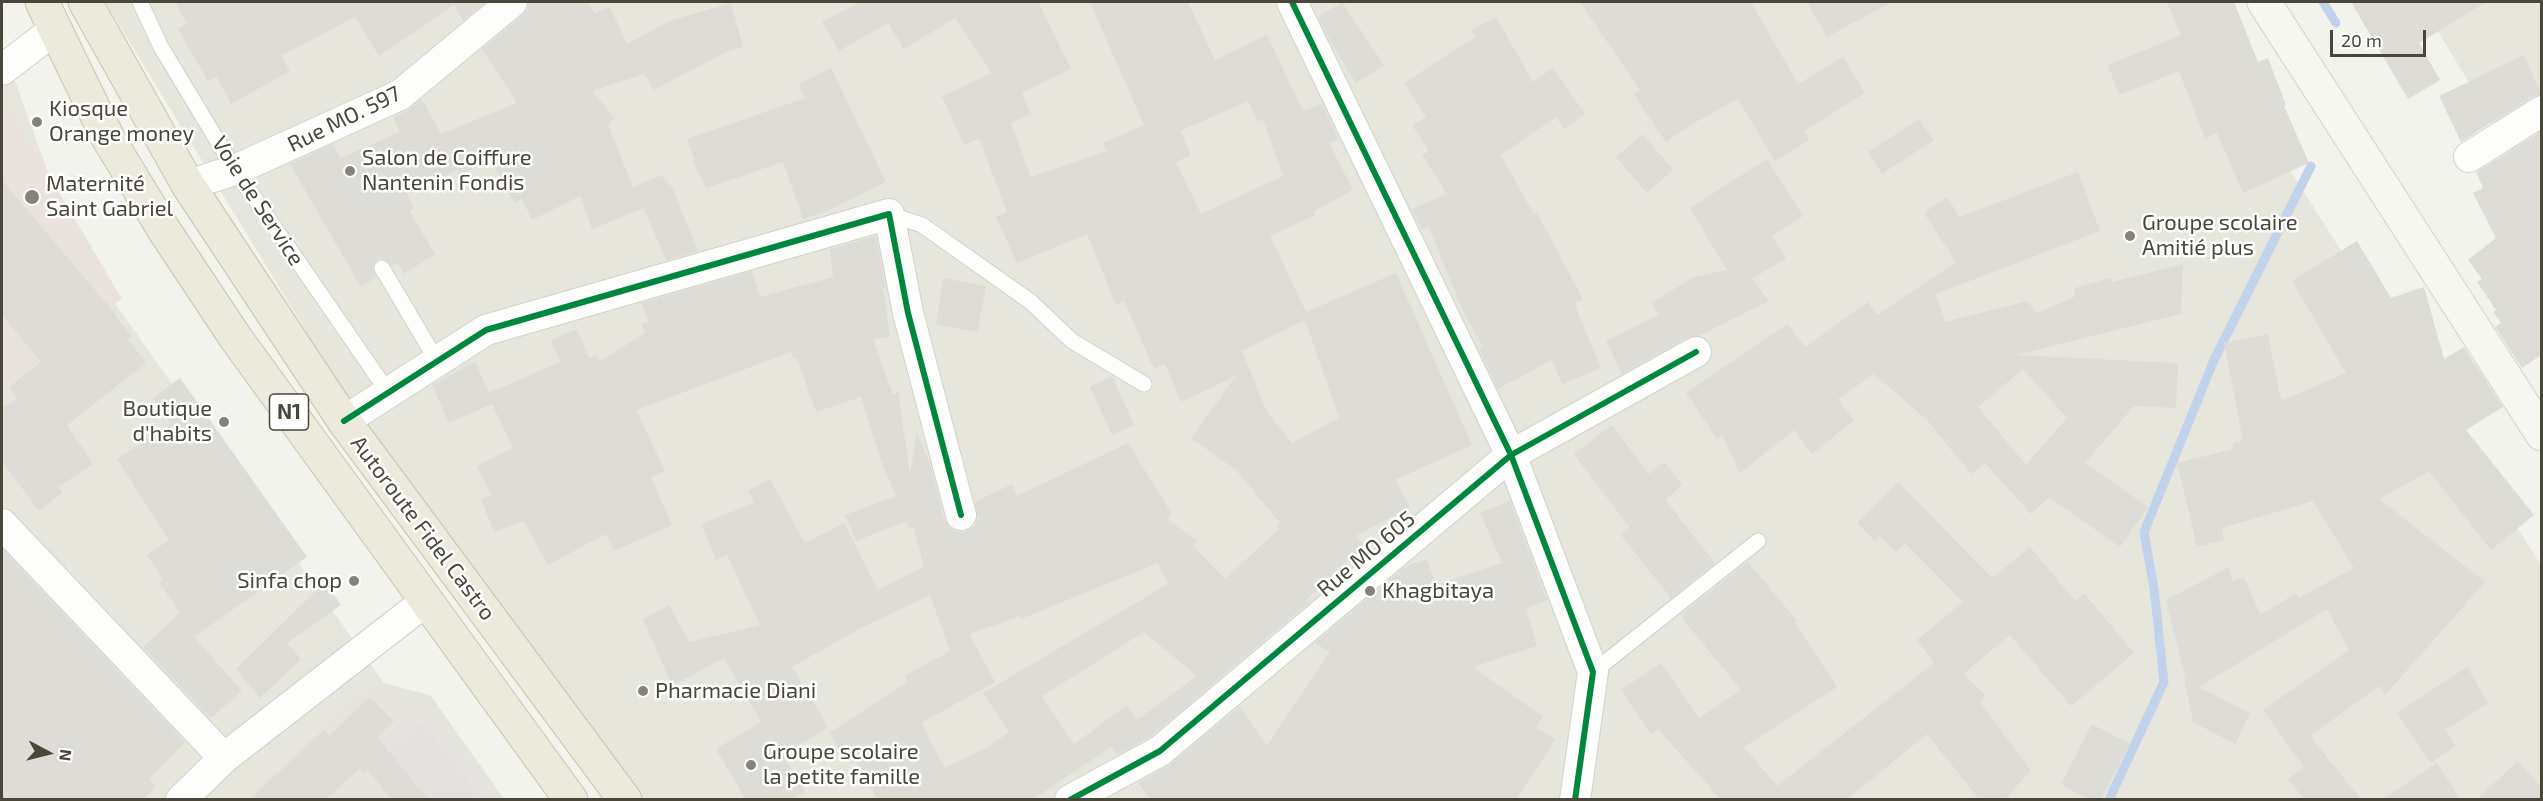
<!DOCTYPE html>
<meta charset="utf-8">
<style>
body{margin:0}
#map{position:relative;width:2543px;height:801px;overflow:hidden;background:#f3f3ee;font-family:"Exo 2",sans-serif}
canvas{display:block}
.frame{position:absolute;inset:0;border:3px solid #4a473a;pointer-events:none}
.north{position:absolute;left:18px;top:723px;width:60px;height:60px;-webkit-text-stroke:4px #fff;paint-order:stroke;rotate:97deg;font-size:16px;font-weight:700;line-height:24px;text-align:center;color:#4a473a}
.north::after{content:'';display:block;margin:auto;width:21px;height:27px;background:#4a473a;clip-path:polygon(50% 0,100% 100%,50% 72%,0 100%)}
.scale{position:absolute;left:2330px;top:30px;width:96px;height:27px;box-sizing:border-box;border:3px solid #4a473a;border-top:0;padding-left:8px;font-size:18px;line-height:21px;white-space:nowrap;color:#4a473a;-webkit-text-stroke:4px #fff;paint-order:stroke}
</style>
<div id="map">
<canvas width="2543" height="801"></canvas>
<div class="frame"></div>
<div class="north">N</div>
<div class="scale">20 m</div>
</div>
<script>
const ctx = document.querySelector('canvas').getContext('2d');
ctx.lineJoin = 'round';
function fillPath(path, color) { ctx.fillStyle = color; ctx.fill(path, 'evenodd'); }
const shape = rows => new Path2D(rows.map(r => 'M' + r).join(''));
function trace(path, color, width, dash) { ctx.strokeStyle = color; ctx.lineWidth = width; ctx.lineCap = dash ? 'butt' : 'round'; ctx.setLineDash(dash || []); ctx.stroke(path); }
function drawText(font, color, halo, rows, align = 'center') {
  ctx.font = font + ' "Exo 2",sans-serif'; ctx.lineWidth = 5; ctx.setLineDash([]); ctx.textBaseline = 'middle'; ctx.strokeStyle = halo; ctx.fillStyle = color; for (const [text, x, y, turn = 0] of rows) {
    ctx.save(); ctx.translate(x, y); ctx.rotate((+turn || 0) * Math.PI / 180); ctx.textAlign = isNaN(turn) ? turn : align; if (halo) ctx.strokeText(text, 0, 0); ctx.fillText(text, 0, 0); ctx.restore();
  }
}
const residential = shape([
 [105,2,2183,2,2541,565,2541,799,636,799,432,537],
 [2420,2,2541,2,2541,201],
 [2,45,75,247,466,799,2,799]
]);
const industrial = shape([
 [375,681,430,695,504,799,247,800]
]);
const medical = shape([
 [2,96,122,299,2,390]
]);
const parking = shape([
 [422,723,483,799,419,799,426,794,390,751]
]);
const stream = shape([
 [2323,2,2336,23],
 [2109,800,2164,682,2154,588,2144,532,2214,360,2311,166]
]);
const building = shape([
 [175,2,486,2,463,20,454,5,379,56,355,17,281,56,290,71,231,104,217,77,208,81,178,29,187,24],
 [529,2,587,2,595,13,610,7,627,44,672,20,731,3,743,47,726,52,654,90,645,74,592,91,615,119,608,125,633,187,661,175,672,187,698,251,666,260,644,208,592,229,580,196,532,220,522,199,514,203,492,161,459,175,458,170,407,194,414,209,409,211,435,254,404,274,397,262,392,266,386,259,378,259,372,268,376,277,361,287,290,164,333,144,341,158,400,132,393,117,407,111,422,99,441,134,517,103,482,49,523,15,528,9],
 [860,2,1038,2,1071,69,1022,93,1031,114,1011,123,1031,177,1107,151,1103,143,1144,125,1090,2,1188,2,1215,60,1267,35,1303,111,1322,104,1339,140,1329,143,1353,190,1314,211,1315,215,1270,236,1306,312,1396,273,1472,445,1395,480,1410,507,1356,536,1363,544,1304,602,1313,599,1150,737,1117,755,1111,747,1032,800,878,800,850,753,844,757,829,733,908,682,904,676,950,651,930,595,857,630,792,667,828,727,783,755,805,791,791,800,746,800,716,749,761,722,724,658,672,686,643,619,669,605,689,642,760,625,727,555,716,560,701,524,754,503,748,491,770,479,805,543,844,523,878,590,924,567,914,527,909,528,906,521,856,541,845,515,896,496,881,461,861,397,816,412,797,358,793,359,791,352,636,410,665,471,651,477,672,525,614,551,606,534,548,565,524,521,494,532,481,499,491,495,477,466,513,448,492,404,449,423,432,385,475,362,489,393,560,362,551,340,577,329,589,358,596,355,599,362,645,333,642,324,648,322,642,303,752,271,760,297,833,277,830,249,876,236,886,288,883,288,890,337,873,339,893,395,898,392,910,475,917,434,930,464,944,519,949,527,957,532,965,532,974,527,978,519,975,502,1012,484,1017,496,1128,443,1172,514,1166,518,1197,541,1193,546,1225,579,1279,529,1276,526,1280,523,1236,470,1191,438,1236,376,1181,402,1165,364,1154,369,1124,301,1116,305,1087,234,1017,263,996,217,1007,212,979,138,964,145,942,96,992,73,955,18,904,49,888,23,839,51,822,22],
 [1248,101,1258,122,1263,119,1283,176,1201,214,1176,162,1191,155,1180,131],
 [1305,320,1339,418,1292,443,1266,410,1242,351],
 [1158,563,1168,584,983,693,1009,732,988,747,945,768,921,723,995,682,969,634,1020,616,1021,619],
 [1144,632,1197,676,1137,720,1127,705,1074,744,1042,696],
 [1342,2,1384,65,1356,83,1333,46,1318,17],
 [1580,2,1751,2,1798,84,1843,57,1865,93,1804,131,1809,140,1775,161,1738,99,1694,123,1666,142,1634,95,1640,90],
 [1807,2,1892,2,1827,37],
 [2167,2,2234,2,2258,62,2268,58,2286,105,2284,106,2309,163,2243,193,2217,133,2205,138,2179,71,2119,95,2108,65,2181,35],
 [2351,2,2486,2,2419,43,2440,80,2408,99],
 [1496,17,1533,82,1553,68,1585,114,1564,129,1556,117,1501,155,1534,215,1537,213,1583,299,1574,303,1601,368,1562,384,1552,360,1498,389,1479,349,1483,347,1462,309,1429,227,1422,230,1412,209,1447,194,1422,155,1429,151,1412,125,1426,117,1404,83,1475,37,1472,30],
 [2524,55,2541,94,2533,96,2461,142,2439,96],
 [831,68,886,182,825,212,803,219,783,162,706,188,692,161,695,160,687,139,805,98,799,84],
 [1919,119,1934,140,1882,174,1868,152],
 [2541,132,2541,355,2522,368,2495,327,2501,323,2493,312,2496,310,2477,282,2482,279,2468,260,2496,238,2473,193,2483,188,2476,172],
 [1643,134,1673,170,1647,193,1616,157],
 [1767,159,1803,216,1772,236,1786,258,1752,279,1769,301,1699,336,1688,337,1622,374,1606,341,1659,315,1651,303,1694,277,1727,270,1690,208],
 [2078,172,2100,231,1936,294,1945,322,2027,301,2037,313,2074,297,2075,288,2110,278,2112,282,2183,264,2181,314,2017,355,2178,363,2176,408,2134,406,2085,463,2148,507,2120,547,2049,497,2031,514,1985,463,1971,474,1927,420,1874,374,1838,399,1854,420,1812,454,1794,430,1740,473,1722,435,1717,439,1686,393,1787,324,1805,347,1868,302,1877,315,1956,262,1924,213,1947,197,1960,217],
 [2023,369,2067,418,2026,465,1978,407],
 [2,180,111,309,131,336,128,339,146,363,67,425,93,464,58,487,63,492,39,511,2,461,2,409,17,398,9,387,41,362,2,315],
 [2357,241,2391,298,2424,287,2444,359,2464,347,2503,407,2466,430,2534,515,2491,550,2429,471,2379,499,2485,582,2385,695,2379,686,2310,736,2361,800,2305,800,2288,779,2304,767,2263,710,2349,650,2327,609,2199,687,2250,713,2235,744,2193,722,2184,679,2186,680,2166,600,2229,567,2232,581,2243,577,2261,615,2296,593,2299,598,2354,568,2313,501,2222,528,2224,541,2197,546,2177,463,2234,449,2232,443,2243,440,2224,343,2268,334,2281,401,2346,373,2292,281],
 [943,278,986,286,977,332,936,325],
 [1112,376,1134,425,1112,435,1090,387],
 [180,378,307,557,194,637,242,691,212,717,209,717,143,647,180,613,159,582,163,580,147,555,169,540,117,459,171,423,153,398],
 [1612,425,1649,474,1664,462,1682,485,1665,500,1715,563,1671,598,1621,535,1630,528,1574,454],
 [1898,482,1992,578,2030,547,2075,601,2084,593,2134,653,2071,706,2010,635,1963,674,1986,696,1980,702,2031,770,2004,800,1980,800,1927,734,1846,800,1721,800,1658,729,1651,734,1621,690,1661,663,1699,718,1741,690,1682,618,1685,615,1683,613,1748,562,1797,621,1795,623,1837,687,1744,747,1777,786,1934,663,1917,640,1963,602,1905,543,1896,552,1880,536,1875,541,1857,523],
 [1510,501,1547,600,1526,609,1537,646,1473,667,1543,717,1536,727,1555,740,1516,800,1151,800,1138,783,1171,764,1239,707,1267,745,1330,652,1315,643,1405,567,1427,559,1435,585,1502,563,1480,513],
 [2,549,185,742,149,779,156,786,143,800,2,800],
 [325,582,341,605,287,643,301,659,260,698,236,669],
 [2467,667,2488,703,2445,730,2456,746,2431,763,2397,713],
 [370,697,394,721,377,737,429,800,392,800,368,770,364,773,360,768,325,800,249,800,324,730,329,736],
 [2092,724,2130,744,2101,800,2089,800,2061,784],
 [2518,761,2541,787,2541,800,2476,800],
 [2437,763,2461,800,2381,800]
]);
const lane = shape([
 [140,2,161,47,235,170,388,392],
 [889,214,922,225,1031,302,1072,341,1144,384],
 [382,268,437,361],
 [1593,672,1758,541]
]);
const street = shape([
 [1292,2,1511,455,1593,672,1575,800],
 [2,70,54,30],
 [2469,157,2542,111],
 [188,185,235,170,400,95,512,2],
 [344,421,486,330,889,214,908,313,961,515],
 [2,524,224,758],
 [181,800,224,758,426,601],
 [1070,800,1160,751,1511,455,1696,352]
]);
const secondary = shape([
 [2264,2,2542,434]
]);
const highway = shape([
 [42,2,108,138,164,230,235,337,571,800],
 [85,2,188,185,344,421,625,800]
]);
const cycleway = shape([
 [1292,2,1511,455,1593,672,1575,800],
 [344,421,486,330,889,214,908,313,961,515],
 [1070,800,1160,751,1511,455,1696,352]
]);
const markers = [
 [37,122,6,"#858379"],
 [350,171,6,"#858379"],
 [32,197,8,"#858379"],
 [2130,236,6,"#858379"],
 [224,422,6,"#858379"],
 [354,581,6,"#858379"],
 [1370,591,6,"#858379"],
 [643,691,6,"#858379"],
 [751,765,6,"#858379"]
];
const shields = [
 [289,412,39]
];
const shieldNames = [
 ["N1",289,412]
];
const poiNames = [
 ["Kiosque",49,109],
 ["Orange money",49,134],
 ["Salon de Coiffure",362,158],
 ["Nantenin Fondis",362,183],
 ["Maternité",46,184],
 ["Saint Gabriel",46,209],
 ["Groupe scolaire",2142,223],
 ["Amitié plus",2142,248],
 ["Boutique",212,409,"right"],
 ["d'habits",212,434,"right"],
 ["Sinfa chop",342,581,"right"],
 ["Khagbitaya",1382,591],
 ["Pharmacie Diani",655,691],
 ["Groupe scolaire",763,752],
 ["la petite famille",763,777]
];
const streetNames = [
 ["Rue MO. 597",344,119,-26],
 ["Voie de Service",258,201,57],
 ["Autoroute Fidel Castro",423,528,53],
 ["Rue MO 605",1366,554,-40]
];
fillPath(residential, '#e7e6dd');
fillPath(industrial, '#e5e4de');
fillPath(medical, '#eae3dd');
fillPath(parking, '#e3e2de');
trace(stream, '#c2d2ed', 9);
fillPath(building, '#dddcd7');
trace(lane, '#d1d1cc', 17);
trace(street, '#d1d1cc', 32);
trace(secondary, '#d3d3c7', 35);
trace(highway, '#c9c6ab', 35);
trace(lane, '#fdfdfc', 15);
trace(street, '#fdfdfc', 30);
trace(secondary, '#f7f7f1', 33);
trace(highway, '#eceadc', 33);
trace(cycleway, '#00873e', 6);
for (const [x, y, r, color] of markers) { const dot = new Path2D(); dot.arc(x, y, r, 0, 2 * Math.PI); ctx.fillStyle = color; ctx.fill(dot); trace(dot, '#fff', 2); }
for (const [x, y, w] of shields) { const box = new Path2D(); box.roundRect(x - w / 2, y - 18, w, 36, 4.5); ctx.fillStyle = '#fff'; ctx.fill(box); trace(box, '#4a473a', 1.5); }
drawText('bold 21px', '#4a473a', null, shieldNames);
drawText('22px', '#4a473a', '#fff', poiNames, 'left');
drawText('22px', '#4a473a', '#fff', streetNames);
</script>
